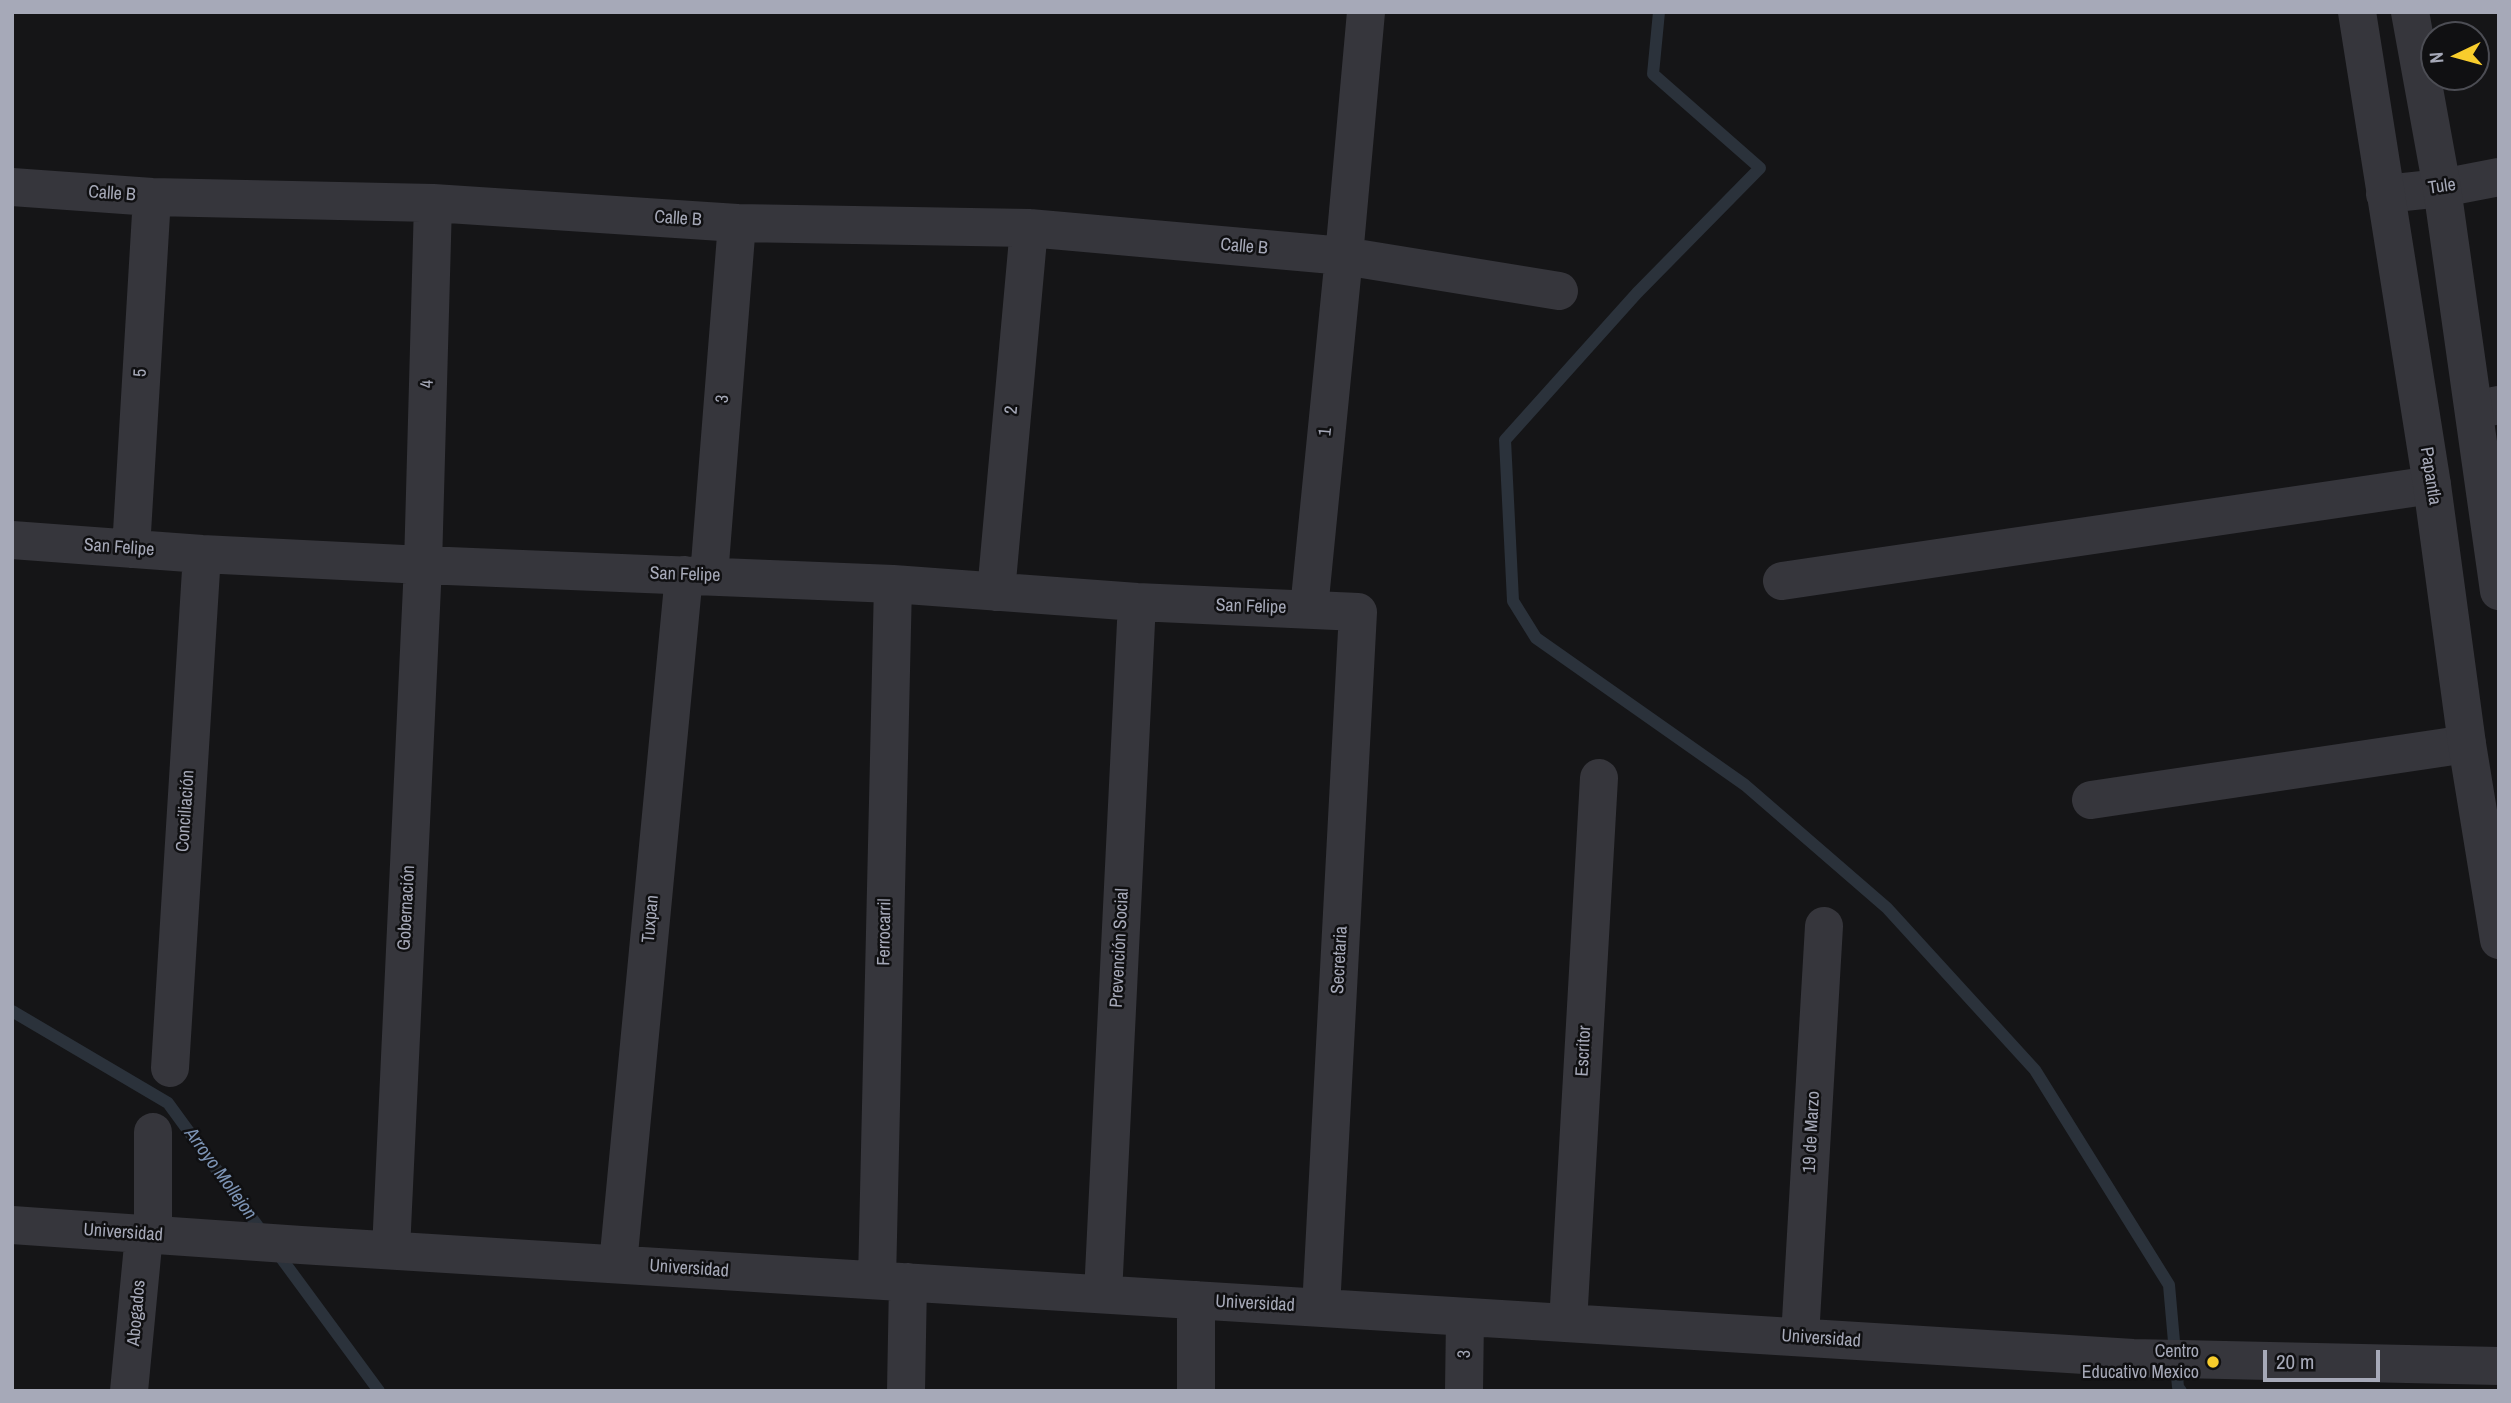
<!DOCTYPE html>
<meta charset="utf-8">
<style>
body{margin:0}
#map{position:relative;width:2511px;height:1403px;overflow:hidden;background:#151517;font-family:"Archivo Narrow",sans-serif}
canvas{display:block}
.frame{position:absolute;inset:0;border:14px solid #a6a9b8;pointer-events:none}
.north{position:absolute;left:2420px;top:21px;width:70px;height:70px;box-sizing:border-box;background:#101012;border:2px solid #4c4d54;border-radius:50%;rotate:265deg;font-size:19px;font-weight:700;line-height:28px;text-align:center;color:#a6a9b8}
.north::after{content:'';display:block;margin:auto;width:24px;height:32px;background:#f8cd2c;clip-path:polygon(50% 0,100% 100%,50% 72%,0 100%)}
.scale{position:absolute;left:2263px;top:1350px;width:117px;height:32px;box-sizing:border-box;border:4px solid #a6a9b8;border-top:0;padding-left:9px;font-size:21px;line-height:24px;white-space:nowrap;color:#a6a9b8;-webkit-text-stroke:5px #101012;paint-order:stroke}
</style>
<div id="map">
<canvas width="2511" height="1403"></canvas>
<div class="frame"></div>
<div class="north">N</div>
<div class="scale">20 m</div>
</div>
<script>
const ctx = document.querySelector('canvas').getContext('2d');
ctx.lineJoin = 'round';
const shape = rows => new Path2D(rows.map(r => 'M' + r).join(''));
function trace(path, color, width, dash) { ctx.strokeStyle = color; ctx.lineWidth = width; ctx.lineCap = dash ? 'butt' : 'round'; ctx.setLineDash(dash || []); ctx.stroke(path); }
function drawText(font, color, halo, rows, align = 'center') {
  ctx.font = font + ' "Archivo Narrow",sans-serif'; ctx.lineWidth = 5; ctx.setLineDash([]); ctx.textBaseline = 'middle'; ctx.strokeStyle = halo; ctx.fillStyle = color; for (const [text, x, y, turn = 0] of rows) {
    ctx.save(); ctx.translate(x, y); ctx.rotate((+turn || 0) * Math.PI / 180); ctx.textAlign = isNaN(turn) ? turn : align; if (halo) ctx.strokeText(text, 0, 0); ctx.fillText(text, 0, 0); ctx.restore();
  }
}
const stream = shape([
 [1659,12,1653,74,1760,168,1637,293,1505,440,1513,601,1536,638,1745,785,1887,908,2035,1070,2169,1285,2178,1387,2181,1391],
 [12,1011,168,1103,265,1236],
 [276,1251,379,1391]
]);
const minor = shape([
 [1366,12,1344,256,1559,291],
 [12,187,152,197,433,203,737,223,1029,228,1344,256,1309,609],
 [2385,194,2442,188,2499,177],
 [2474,410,2499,405],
 [12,540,202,554,423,565,893,584,1137,602,1358,612,1321,1308],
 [131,549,152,197],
 [709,576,737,223],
 [1782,581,2432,485],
 [996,592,1029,228],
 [2091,800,2467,744],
 [170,1068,202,554],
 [12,1225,301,1245,2133,1358,2499,1366],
 [153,1235,153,1132],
 [391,1250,423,565,433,203],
 [618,1264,684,575],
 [877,1280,893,584],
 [1103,1294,1137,602],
 [1568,1323,1599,778],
 [1800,1337,1824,926],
 [129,1391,144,1235],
 [906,1391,908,1282],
 [1196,1391,1196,1300],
 [1464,1391,1465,1317]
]);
const tertiary = shape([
 [2357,12,2432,485,2467,744,2499,940],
 [2410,12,2442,188,2499,591]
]);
const markers = [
 [2213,1362,7,"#f8cd2c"]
];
const streetNames = [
 ["Tule",2442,187,-8],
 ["Calle B",112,194,4],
 ["Calle B",678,219,4],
 ["Calle B",1244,247,5],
 ["5",141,373,-87],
 ["4",428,384,-89],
 ["3",723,399,-85],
 ["2",1012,410,-85],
 ["1",1326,432,-84],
 ["Papantla",2430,476,81],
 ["San Felipe",119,548,4],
 ["San Felipe",685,575,2],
 ["San Felipe",1251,607,2],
 ["Conciliación",186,811,-86],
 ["Gobernación",407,908,-87],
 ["Tuxpan",651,919,-85],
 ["Ferrocarril",885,932,-89],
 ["Prevención Social",1120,948,-87],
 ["Secretaria",1340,960,-87],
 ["Escritor",1584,1051,-87],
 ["19 de Marzo",1812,1132,-87],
 ["Universidad",123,1233,4],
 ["Universidad",689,1269,4],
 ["Universidad",1255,1304,3],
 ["Abogados",137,1313,-85],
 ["Universidad",1821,1339,4],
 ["3",1465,1354,-89]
];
const poiNames = [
 ["Centro",2199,1352],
 ["Educativo Mexico",2199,1373]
];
const waterNames = [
 ["Arroyo Mollejon",220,1174,54]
];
trace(stream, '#2b323b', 12);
trace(minor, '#36363c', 38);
trace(tertiary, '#36363c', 38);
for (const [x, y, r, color] of markers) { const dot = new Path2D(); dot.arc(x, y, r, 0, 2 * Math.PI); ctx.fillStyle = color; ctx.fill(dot); trace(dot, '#101012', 2.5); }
drawText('18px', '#a6a9b8', '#101012', streetNames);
drawText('18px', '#a6a9b8', '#101012', poiNames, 'right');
drawText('italic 19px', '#7c93b4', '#101012', waterNames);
</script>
